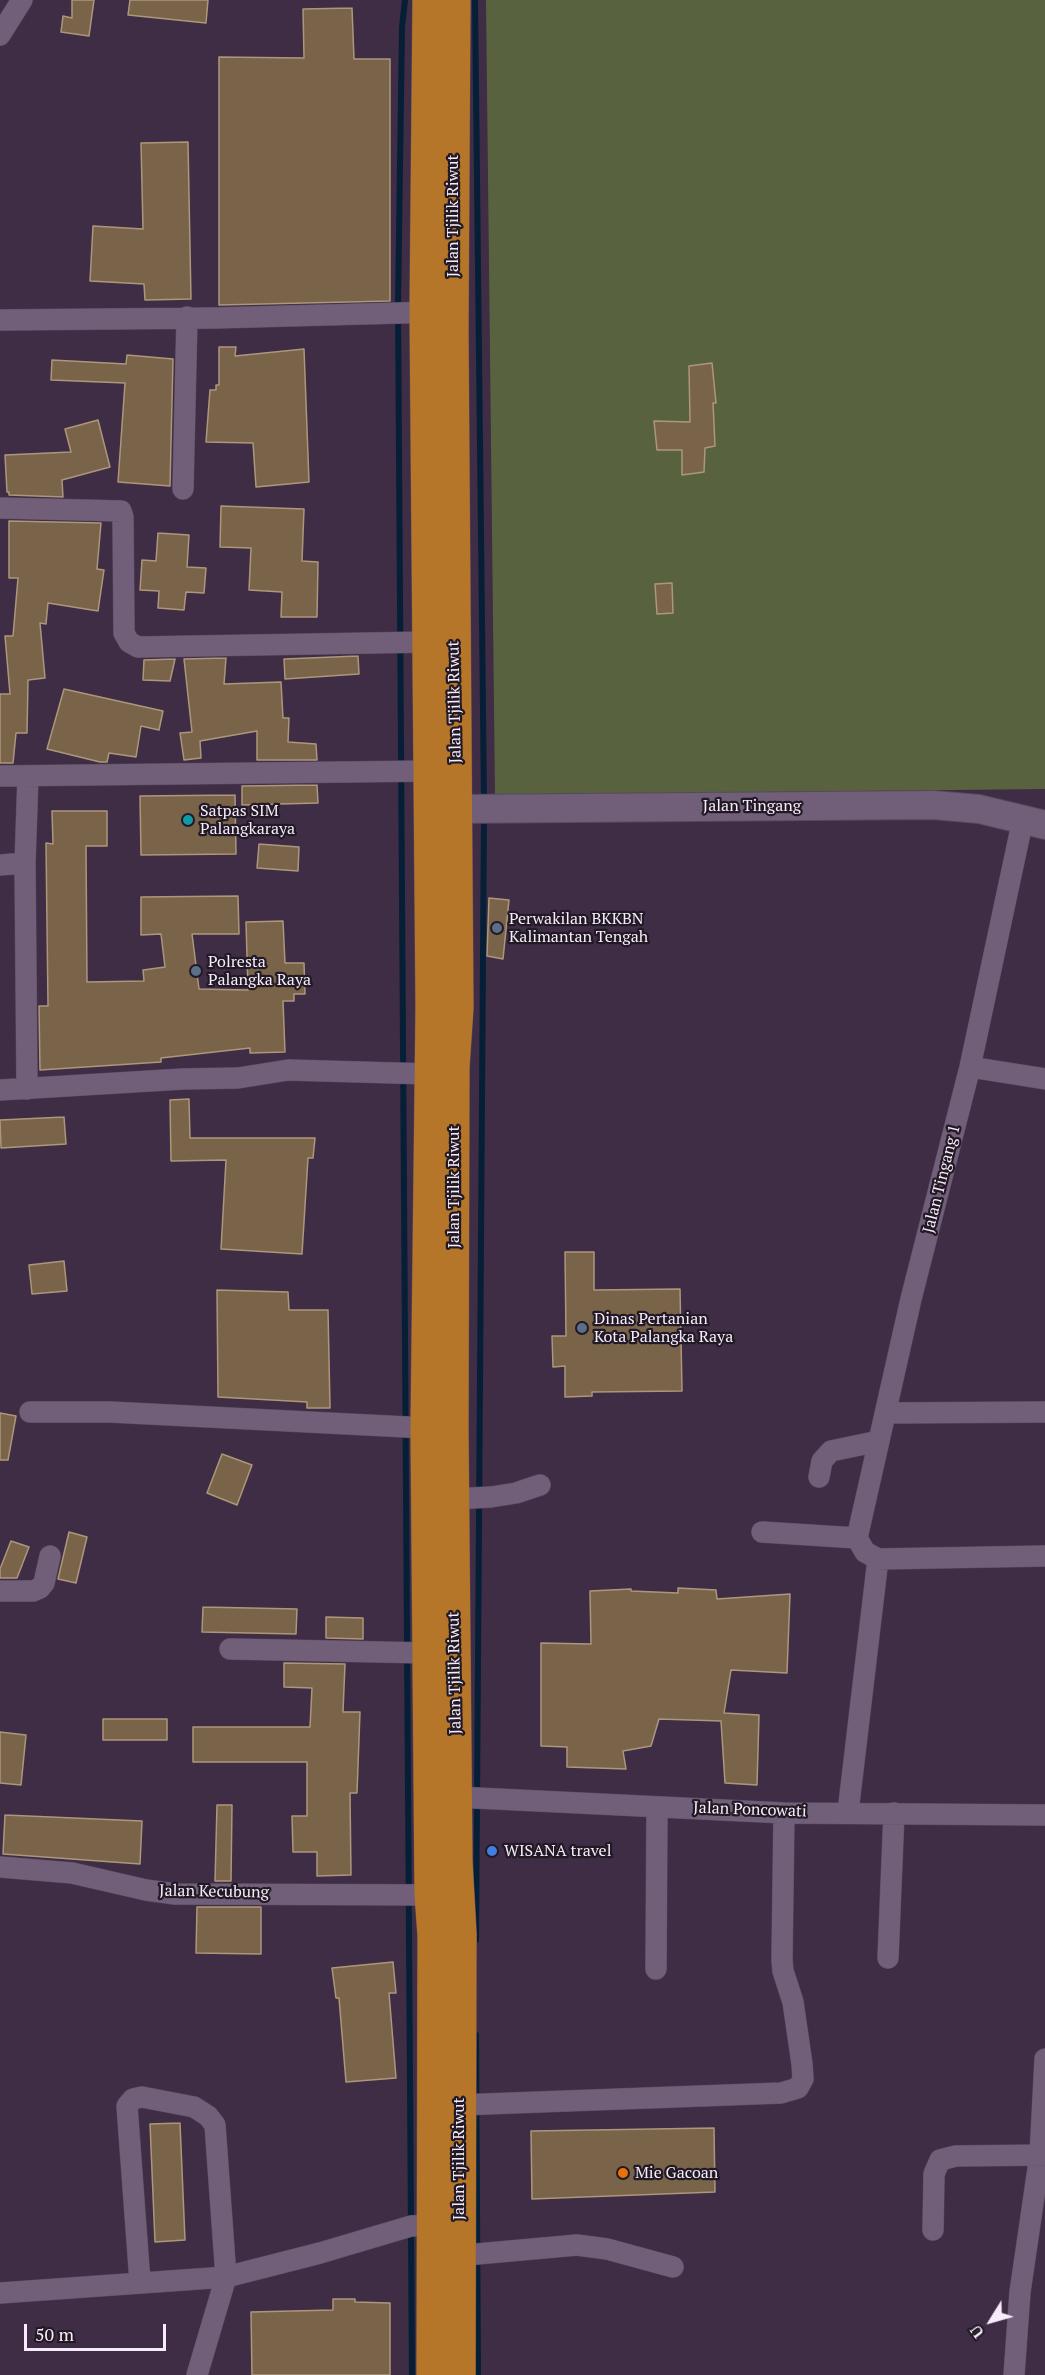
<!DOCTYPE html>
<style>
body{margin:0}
#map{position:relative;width:1045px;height:2375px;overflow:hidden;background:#3e2d45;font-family:"PT Serif",serif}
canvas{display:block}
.north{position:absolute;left:961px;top:2291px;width:60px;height:60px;-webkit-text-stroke:4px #211924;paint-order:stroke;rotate:233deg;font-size:16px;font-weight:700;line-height:24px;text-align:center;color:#f7ecfb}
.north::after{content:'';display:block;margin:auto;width:21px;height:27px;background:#f7ecfb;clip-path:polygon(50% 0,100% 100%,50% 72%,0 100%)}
.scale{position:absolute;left:24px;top:2324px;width:142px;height:27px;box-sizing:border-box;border:3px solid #f7ecfb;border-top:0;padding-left:8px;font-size:18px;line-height:21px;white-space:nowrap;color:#f7ecfb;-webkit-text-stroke:4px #211924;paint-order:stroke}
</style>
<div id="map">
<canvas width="1045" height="2375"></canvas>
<div class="north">U</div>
<div class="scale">50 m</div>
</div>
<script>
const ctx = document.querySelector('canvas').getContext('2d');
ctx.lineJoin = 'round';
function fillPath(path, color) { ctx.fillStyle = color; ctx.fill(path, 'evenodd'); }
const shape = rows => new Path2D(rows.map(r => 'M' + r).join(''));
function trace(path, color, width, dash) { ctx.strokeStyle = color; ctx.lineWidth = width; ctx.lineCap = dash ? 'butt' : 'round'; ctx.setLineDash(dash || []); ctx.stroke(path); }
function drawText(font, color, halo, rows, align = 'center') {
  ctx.font = font + ' "PT Serif",serif'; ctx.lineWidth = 4.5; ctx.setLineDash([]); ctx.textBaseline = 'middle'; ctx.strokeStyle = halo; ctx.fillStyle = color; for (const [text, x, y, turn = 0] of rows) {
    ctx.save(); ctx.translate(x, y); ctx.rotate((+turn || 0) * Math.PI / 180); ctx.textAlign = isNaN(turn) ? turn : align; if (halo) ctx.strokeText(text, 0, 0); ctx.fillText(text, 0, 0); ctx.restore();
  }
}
const green = shape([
 [486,0,1045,0,1045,789,495,795]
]);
const stream = shape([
 [405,0,402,27,398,305,412,2375],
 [475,0,484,800],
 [476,1940,484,817],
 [476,2035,478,2375]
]);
const building = shape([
 [72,0,94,0,89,36,61,32,63,16,72,18,72,0],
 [130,0,208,0,206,23,128,15,130,0],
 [352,8,354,59,390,59,390,301,219,305,219,57,304,58,303,9,352,8],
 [188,142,191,299,145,300,144,284,90,281,93,226,143,229,141,143,188,142],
 [219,347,236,347,235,356,304,349,309,482,256,487,253,443,206,442,210,390,216,390,216,385,219,385,219,347],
 [127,355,173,359,170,486,118,482,125,383,51,380,52,360,126,364,127,355],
 [712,363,716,403,713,403,715,446,705,448,704,472,682,475,682,450,657,450,654,421,690,422,689,366,712,363],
 [98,420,110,467,62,480,63,497,9,495,9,492,7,492,5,455,71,452,65,429,98,420],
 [221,506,304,509,302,561,318,562,317,617,281,617,282,592,249,590,251,548,220,547,221,506],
 [9,521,101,523,97,569,104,570,98,611,48,603,46,624,40,623,45,678,28,680,27,733,16,733,13,763,0,763,0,694,10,694,5,636,13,636,18,578,9,578,9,521],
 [158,533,189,535,187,567,206,568,204,593,186,592,184,610,158,608,159,591,140,590,142,560,156,561,158,533],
 [672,583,673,613,657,614,655,584,672,583],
 [358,656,359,674,285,679,284,659,358,656],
 [226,658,224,684,281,682,283,718,289,718,288,742,316,744,317,760,257,760,257,731,200,741,201,758,184,760,180,733,192,732,184,659,226,658],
 [175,659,170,681,143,680,144,660,175,659],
 [64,689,163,711,159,730,141,726,136,757,109,753,107,762,100,762,47,749,64,689],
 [317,785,318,803,242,805,242,786,317,785],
 [235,795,236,854,141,855,140,796,235,795],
 [52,811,107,811,107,846,86,846,87,982,144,981,143,970,165,967,161,934,141,935,141,897,238,896,239,934,192,934,199,989,248,990,246,922,283,921,285,963,304,963,305,994,294,994,294,1001,283,1001,285,1052,250,1053,250,1048,161,1058,161,1062,40,1070,39,1006,48,1006,46,843,53,844,52,811],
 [259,844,299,847,298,871,257,868,259,844],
 [489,898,509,900,503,959,487,956,489,898],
 [189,1099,190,1138,315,1138,313,1158,308,1158,302,1254,221,1249,226,1160,171,1161,170,1100,189,1099],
 [64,1117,66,1144,1,1148,0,1120,64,1117],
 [565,1252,594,1252,594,1290,680,1289,682,1391,592,1392,592,1396,565,1397,565,1366,553,1367,552,1336,566,1336,565,1252],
 [64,1261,67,1291,32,1294,29,1265,64,1261],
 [217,1290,288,1292,289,1310,328,1310,330,1408,307,1408,307,1402,218,1397,217,1290],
 [0,1413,16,1416,8,1460,0,1460,0,1413],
 [222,1454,252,1465,237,1505,207,1493,222,1454],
 [69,1532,87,1537,76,1583,58,1579,69,1532],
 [11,1541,29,1547,17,1578,0,1578,0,1569,11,1541],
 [678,1588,716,1590,717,1599,790,1594,787,1673,731,1670,724,1713,759,1715,757,1785,725,1783,721,1721,659,1719,651,1746,623,1751,626,1769,567,1767,567,1747,541,1746,541,1643,591,1644,590,1591,631,1589,631,1591,678,1593,678,1588],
 [203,1607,297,1609,296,1634,202,1632,203,1607],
 [326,1617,363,1618,363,1639,326,1638,326,1617],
 [284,1663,345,1664,343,1712,360,1712,357,1793,350,1793,351,1875,317,1876,317,1852,293,1852,292,1816,307,1816,307,1762,193,1762,193,1727,310,1727,312,1688,284,1687,284,1663],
 [103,1719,167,1719,167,1740,103,1740,103,1719],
 [0,1732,26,1735,21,1785,0,1783,0,1732],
 [217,1805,232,1805,231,1881,215,1881,217,1805],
 [5,1815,142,1821,140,1864,3,1854,5,1815],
 [197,1907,261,1907,261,1954,196,1953,197,1907],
 [393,1962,396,1993,389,1993,396,2078,346,2082,339,1998,336,1998,332,1968,393,1962],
 [180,2123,185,2240,155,2242,150,2124,180,2123],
 [714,2128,715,2192,532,2199,531,2131,714,2128],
 [333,2299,355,2299,355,2302,390,2303,390,2375,252,2375,251,2312,333,2310,333,2299]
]);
const minor = shape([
 [0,35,22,0],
 [0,320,216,318,436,312],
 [183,489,187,317],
 [0,508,121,511,123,517,124,633,129,642,138,647,428,642],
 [0,776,431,771],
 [25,863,28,776],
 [0,865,25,863,27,1089],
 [970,1067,1045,1079],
 [0,1090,183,1079,238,1078,288,1070,430,1074],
 [30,1412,110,1412,427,1428],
 [886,1413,1045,1412],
 [819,1477,822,1461,831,1451,879,1441],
 [453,1499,491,1497,516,1493,540,1485],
 [762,1532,857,1538],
 [857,1538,911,1299,970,1067,1023,819],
 [857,1538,865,1552,878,1559,1045,1556],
 [0,1591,33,1591,40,1588,44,1583,50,1556],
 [230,1649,429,1653],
 [456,1797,784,1813,1045,1815],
 [848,1812,878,1559],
 [0,1867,72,1873,146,1890,175,1894,444,1895],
 [888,1958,894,1813],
 [656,1969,657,1807],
 [459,2105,781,2093,798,2088,803,2079,802,2064,793,2002,783,1971,782,1960,784,1813],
 [933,2230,934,2174,940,2160,956,2156,1045,2155],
 [459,2253,477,2254,577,2245,607,2249,673,2267],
 [140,2282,127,2106,133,2099,142,2097,194,2107,208,2116,215,2125,226,2277,197,2375],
 [0,2293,226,2277,320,2253,411,2226,434,2225],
 [1014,2375,1020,2292,1040,2155,1045,2059]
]);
const secondary = shape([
 [456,809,933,805,979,809,1045,825]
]);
const trunk = shape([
 [429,0,426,312,432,1007,427,1428,431,1894,434,1935,433,2375],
 [454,0,452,330,457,1008,453,1067,452,1429,456,1862,460,1934,459,2375]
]);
const markers = [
 [188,820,6,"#0f9aa8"],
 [497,928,6,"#5c6f8a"],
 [196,971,6,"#5c6f8a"],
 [582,1328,6,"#5c6f8a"],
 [492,1851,6,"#3f7fe0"],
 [623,2173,6,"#e8710a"]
];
const streetNames = [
 ["Jalan Tjilik Riwut",453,216,-90],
 ["Jalan Tjilik Riwut",455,702,-91],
 ["Jalan Tingang",752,806],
 ["Jalan Tingang 1",942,1179,-76],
 ["Jalan Tjilik Riwut",454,1187,-90],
 ["Jalan Tjilik Riwut",455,1673,-91],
 ["Jalan Poncowati",750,1810,2],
 ["Jalan Kecubung",214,1892,1],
 ["Jalan Tjilik Riwut",459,2159,-90]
];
const poiNames = [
 ["Satpas SIM",200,811],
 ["Palangkaraya",200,829],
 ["Perwakilan BKKBN",509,919],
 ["Kalimantan Tengah",509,937],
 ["Polresta",208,962],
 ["Palangka Raya",208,980],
 ["Dinas Pertanian",594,1319],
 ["Kota Palangka Raya",594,1337],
 ["WISANA travel",504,1851],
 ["Mie Gacoan",635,2173]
];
fillPath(green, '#59623e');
trace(stream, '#061f36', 6);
fillPath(building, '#79644a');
trace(building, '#ad977c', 1.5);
trace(minor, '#57495d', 22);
trace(secondary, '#57495d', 30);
trace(trunk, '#57495d', 34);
trace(minor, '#715e78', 21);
trace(secondary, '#715e78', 28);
trace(trunk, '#b6762a', 33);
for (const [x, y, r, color] of markers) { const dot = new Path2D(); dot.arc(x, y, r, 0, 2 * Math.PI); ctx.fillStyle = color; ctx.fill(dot); trace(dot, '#211924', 2); }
drawText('16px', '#f7ecfb', '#211924', streetNames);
drawText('16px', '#f7ecfb', '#211924', poiNames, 'left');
</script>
